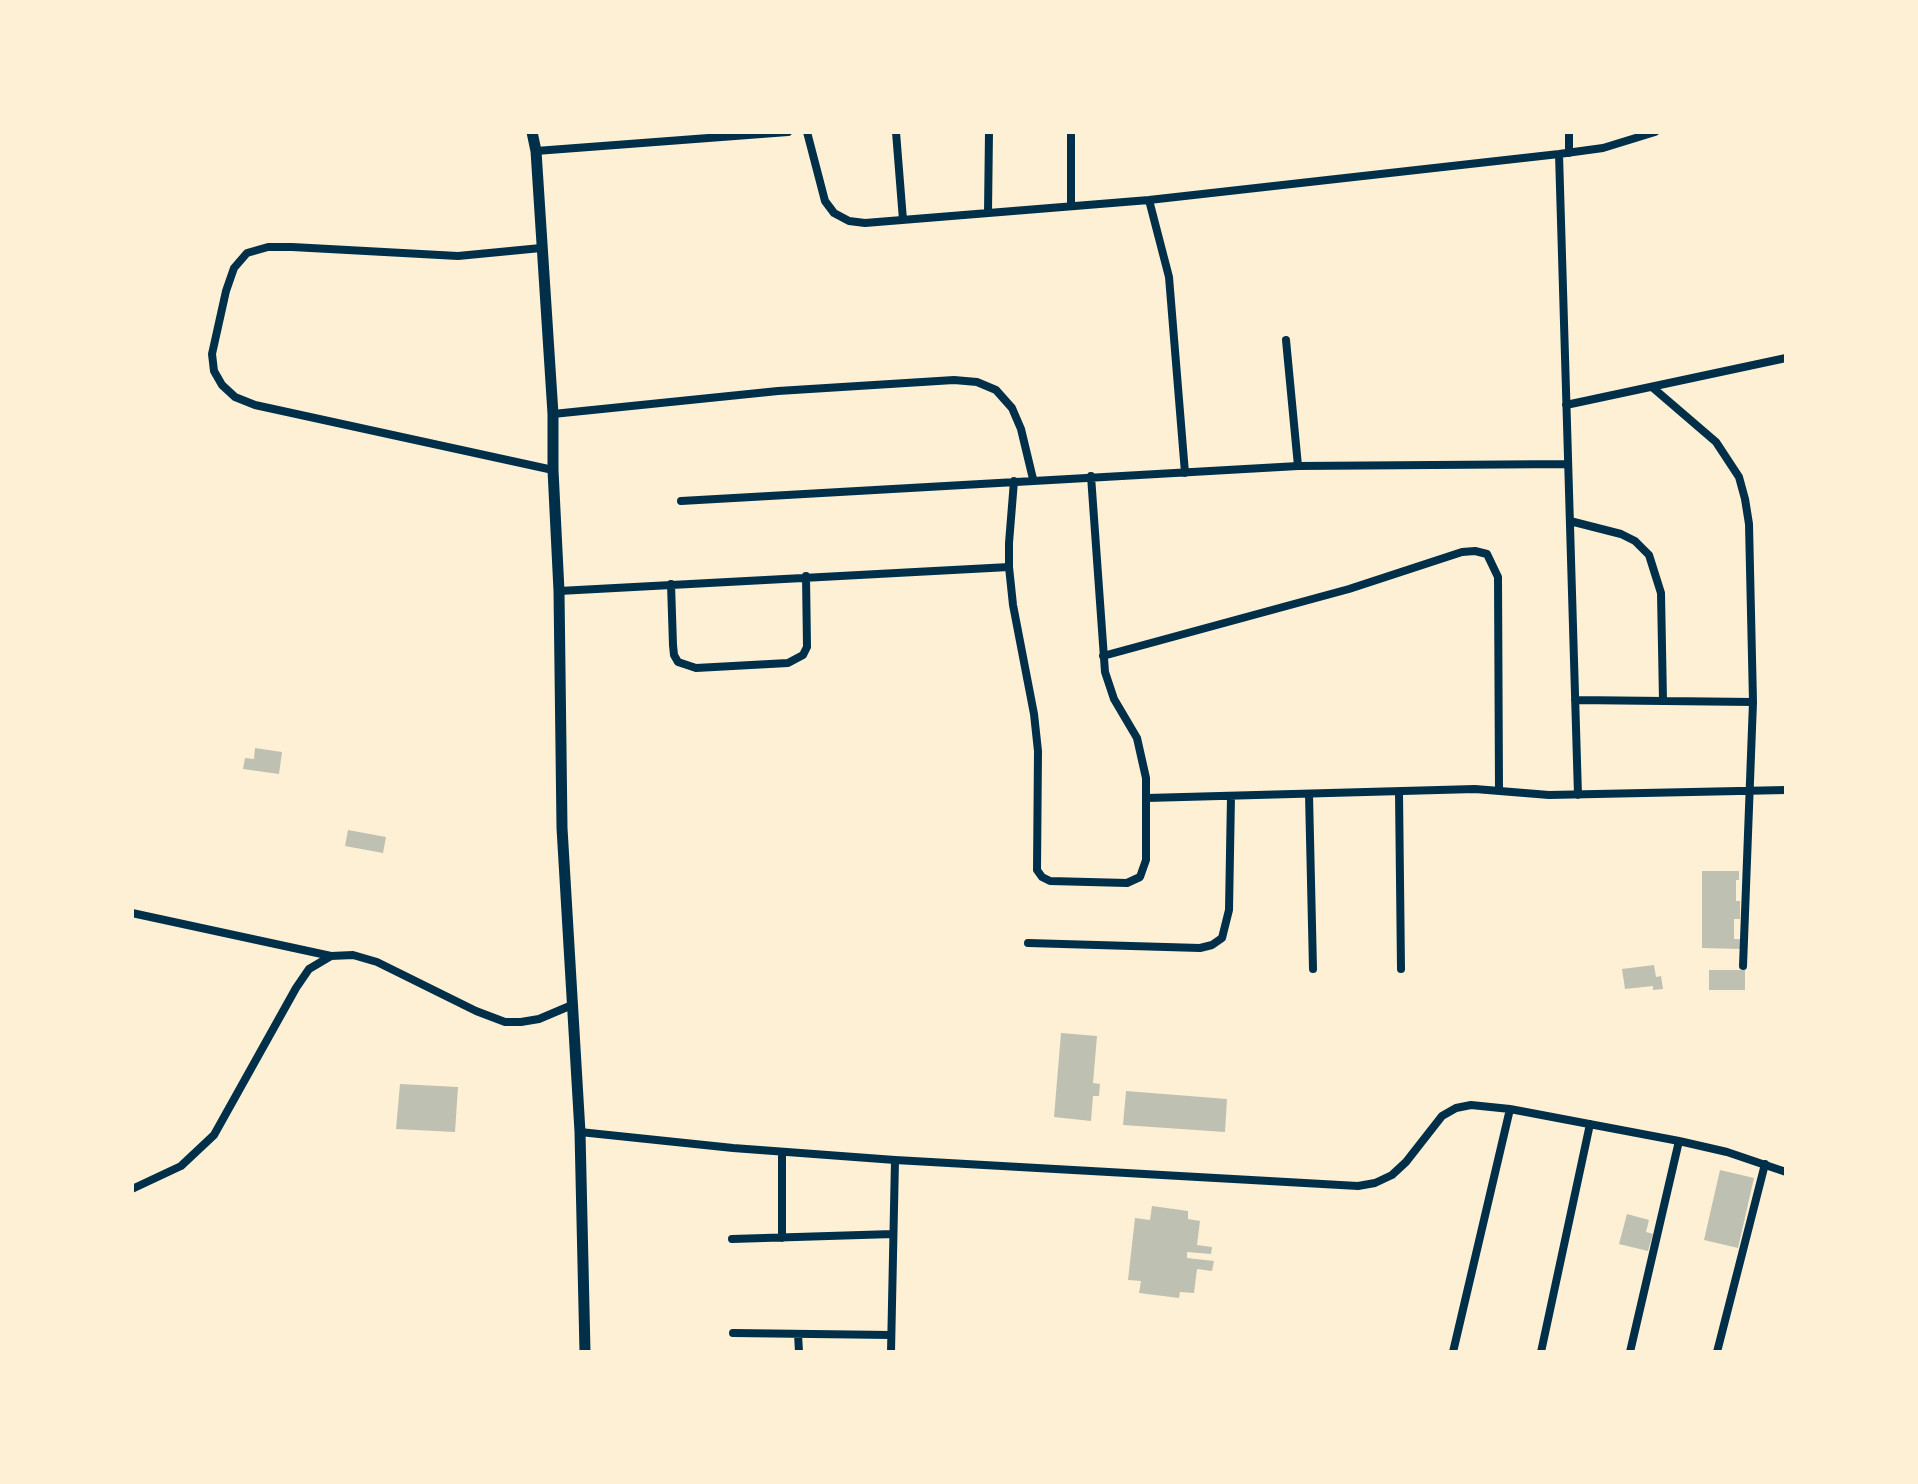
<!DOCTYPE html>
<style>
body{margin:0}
#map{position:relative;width:1918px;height:1484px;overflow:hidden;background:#fdf0d5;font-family:Commissioner,sans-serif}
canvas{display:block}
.frame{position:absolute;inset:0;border:134px solid #fdf0d5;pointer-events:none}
</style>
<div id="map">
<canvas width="1918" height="1484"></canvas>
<div class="frame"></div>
</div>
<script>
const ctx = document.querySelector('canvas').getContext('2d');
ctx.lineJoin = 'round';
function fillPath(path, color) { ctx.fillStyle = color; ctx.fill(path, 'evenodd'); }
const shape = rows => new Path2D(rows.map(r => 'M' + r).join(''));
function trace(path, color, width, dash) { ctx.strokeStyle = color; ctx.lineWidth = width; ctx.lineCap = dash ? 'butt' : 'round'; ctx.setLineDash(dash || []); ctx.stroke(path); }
const building = shape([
 [255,748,282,752,279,774,243,769,245,758,254,759],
 [348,830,386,837,383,853,345,846],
 [1702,871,1739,871,1739,880,1736,880,1736,901,1740,901,1740,919,1734,919,1734,939,1742,939,1742,949,1702,948],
 [1654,965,1656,977,1661,976,1663,989,1653,990,1653,986,1625,989,1622,969],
 [1709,970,1745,970,1745,990,1709,990],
 [1061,1033,1097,1036,1093,1083,1100,1084,1099,1096,1093,1096,1091,1121,1054,1117],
 [400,1084,458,1087,455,1132,396,1129],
 [1126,1091,1227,1099,1225,1132,1123,1125],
 [1720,1170,1754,1178,1738,1248,1704,1240],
 [1152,1206,1188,1211,1188,1219,1200,1221,1197,1245,1212,1247,1211,1254,1187,1252,1187,1258,1214,1261,1212,1271,1197,1269,1194,1293,1180,1292,1179,1298,1139,1293,1141,1281,1128,1280,1135,1218,1150,1220],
 [1627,1214,1649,1220,1646,1232,1653,1234,1648,1251,1619,1244]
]);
const minor = shape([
 [807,132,825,201,834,213,849,221,865,223,1149,200,1559,154,1603,148,1655,132],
 [896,132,903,220],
 [1569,132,1569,153],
 [536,151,788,132],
 [1559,154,1578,795],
 [1149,200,1169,277,1185,473],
 [1071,205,1071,132],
 [988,212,989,132],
 [541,248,458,256,292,247,268,247,247,253,234,268,226,291,212,354,214,371,222,385,235,397,255,405,553,470],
 [1286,340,1298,466],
 [1652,387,1716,442,1739,477,1745,499,1749,524,1753,702,1743,966],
 [1566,405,1786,358],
 [553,414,778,391,954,380,977,382,996,390,1012,408,1021,429,1033,479],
 [1014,481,1009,543,1009,567,1013,605,1034,714,1038,751,1037,870,1042,877,1050,881,1127,883,1140,877,1146,860,1146,778,1137,738,1114,699,1105,672,1091,476],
 [681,501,1298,466,1568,464],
 [1570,521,1621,534,1635,541,1649,555,1661,593,1663,701],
 [671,584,673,645,674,655,678,662,696,668,788,663,803,655,807,647,806,576],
 [559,591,1009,567],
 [1103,656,1349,589,1462,552,1475,551,1487,554,1498,577,1499,791],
 [1575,700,1753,702],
 [1399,792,1401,969],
 [1309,794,1313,969],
 [1147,798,1475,789,1549,795,1786,790],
 [132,913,331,956],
 [1028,943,1200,948,1212,945,1222,938,1229,910,1231,796],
 [580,1132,733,1148,895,1160,1358,1186,1375,1183,1392,1175,1406,1162,1442,1116,1456,1108,1471,1105,1510,1109,1679,1141,1727,1152,1786,1172],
 [782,1152,782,1238],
 [132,1189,181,1166,214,1135,296,988,309,969,331,956,353,955,377,962,476,1011,505,1022,521,1022,539,1019,572,1005],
 [732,1239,893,1234],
 [733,1333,891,1335],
 [798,1334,799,1352],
 [891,1352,895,1160],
 [1453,1352,1510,1109],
 [1541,1352,1590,1124],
 [1630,1352,1679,1141],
 [1717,1352,1765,1164]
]);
const tertiary = shape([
 [532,132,536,151,553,414,553,470,559,591,562,828,580,1132,585,1352]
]);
fillPath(building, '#bec0b2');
trace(minor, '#003049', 8);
trace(tertiary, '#003049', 11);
</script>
